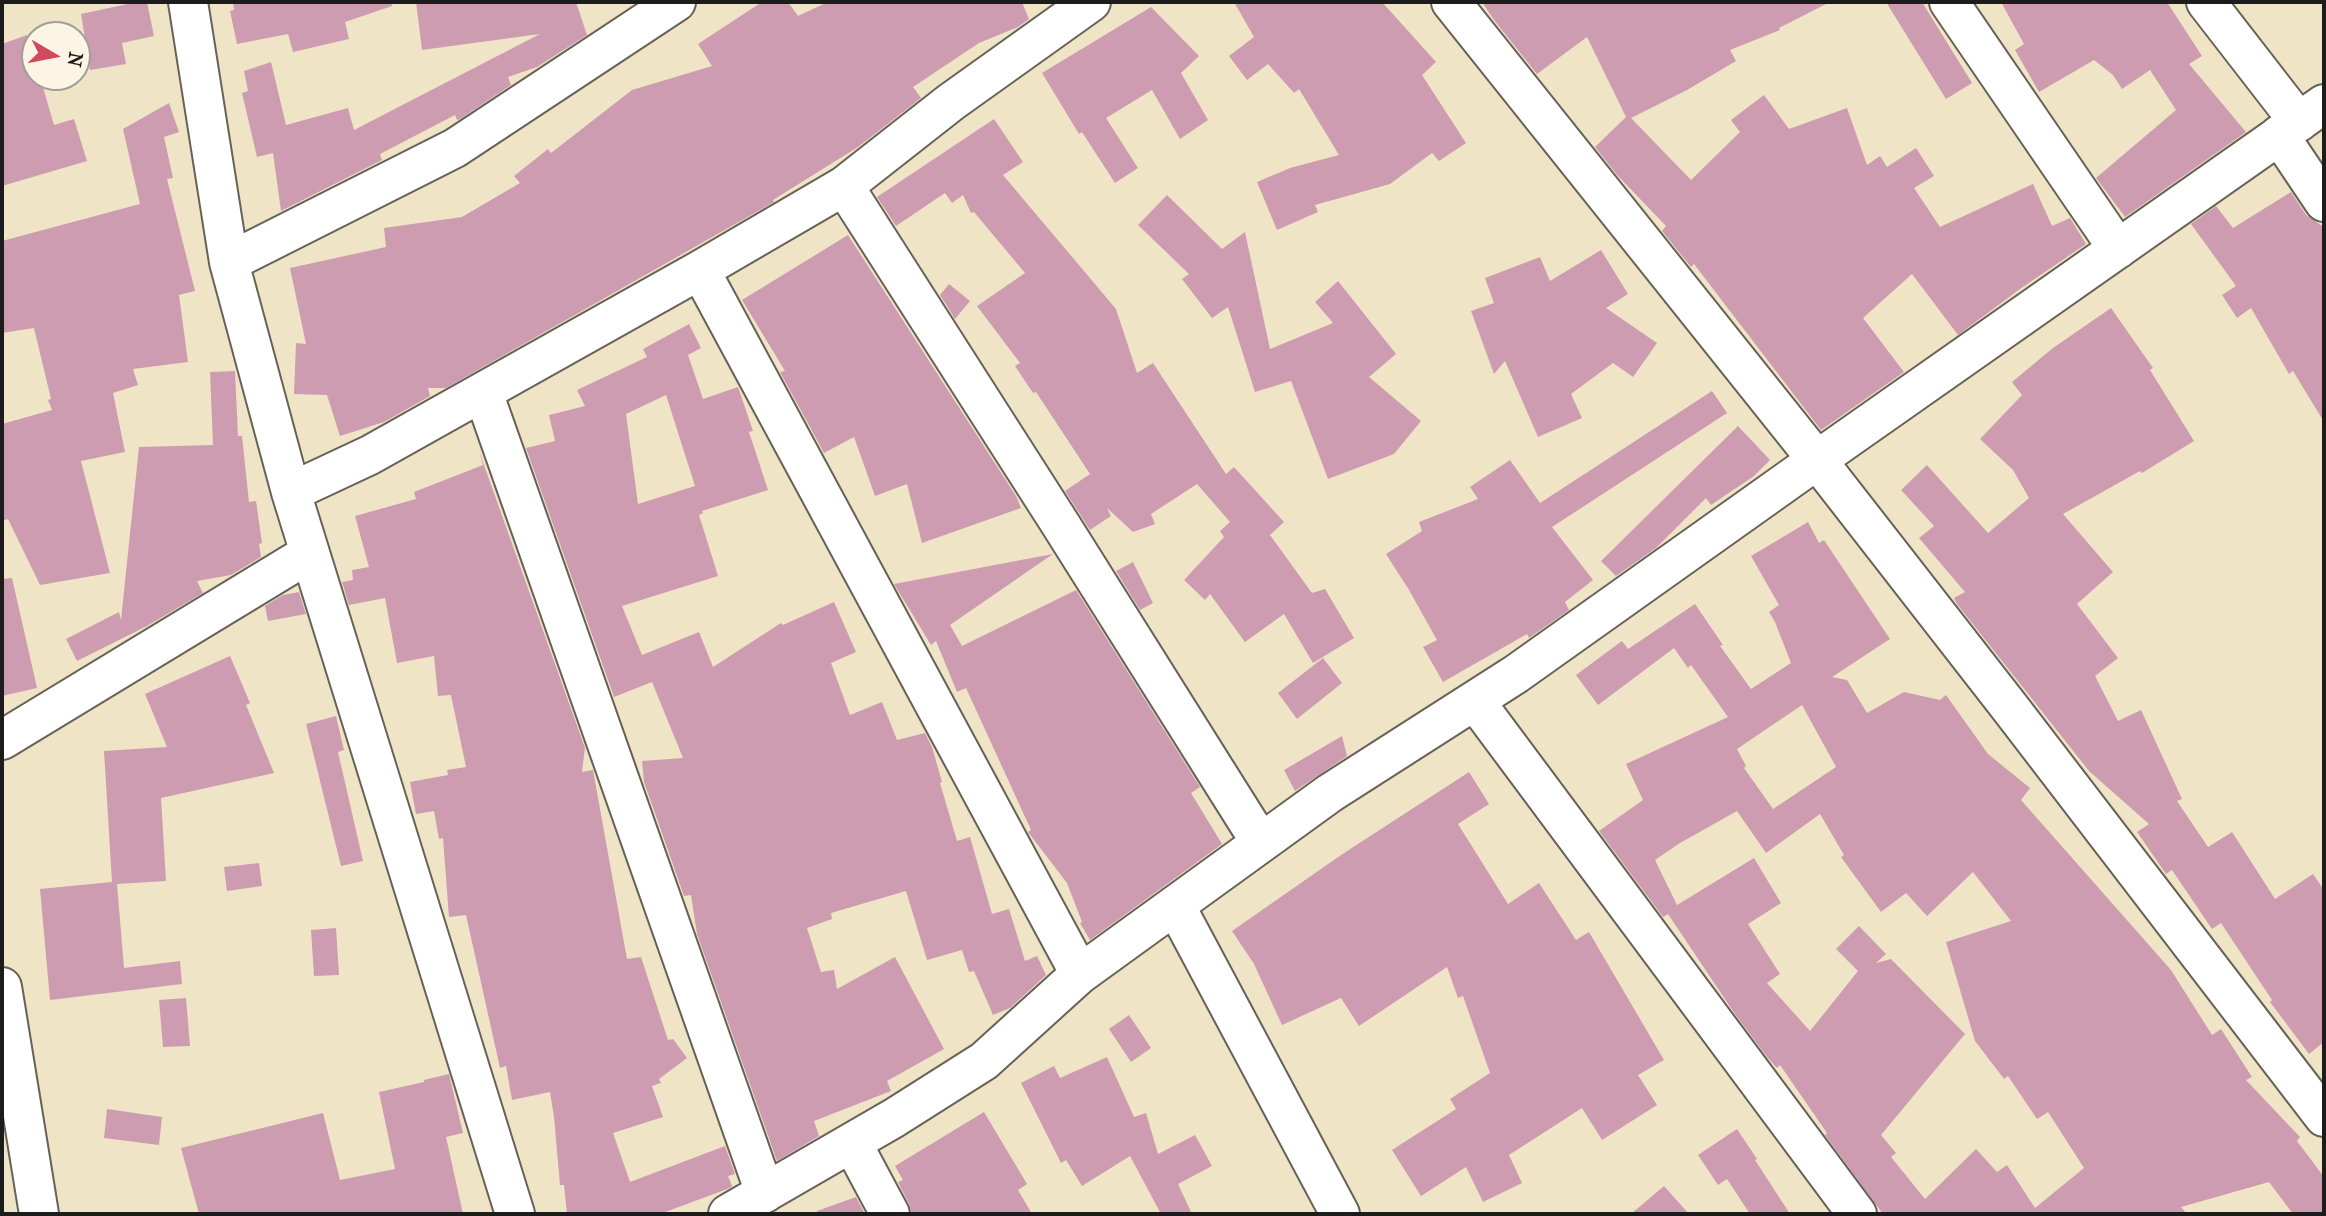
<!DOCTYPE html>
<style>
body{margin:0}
#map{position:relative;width:2326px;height:1216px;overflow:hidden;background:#f0e4c6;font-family:"IM FELL French Canon",serif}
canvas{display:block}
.frame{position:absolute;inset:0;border:4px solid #1c1c1c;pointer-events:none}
.north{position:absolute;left:21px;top:21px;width:70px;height:70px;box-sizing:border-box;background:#fcf5e5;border:2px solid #a29e95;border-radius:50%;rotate:100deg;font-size:19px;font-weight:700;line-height:28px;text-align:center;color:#1c1c1c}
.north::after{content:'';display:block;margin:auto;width:24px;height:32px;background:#d1495b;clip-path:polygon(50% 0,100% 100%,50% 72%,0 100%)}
</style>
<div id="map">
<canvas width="2326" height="1216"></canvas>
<div class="frame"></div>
<div class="north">N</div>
</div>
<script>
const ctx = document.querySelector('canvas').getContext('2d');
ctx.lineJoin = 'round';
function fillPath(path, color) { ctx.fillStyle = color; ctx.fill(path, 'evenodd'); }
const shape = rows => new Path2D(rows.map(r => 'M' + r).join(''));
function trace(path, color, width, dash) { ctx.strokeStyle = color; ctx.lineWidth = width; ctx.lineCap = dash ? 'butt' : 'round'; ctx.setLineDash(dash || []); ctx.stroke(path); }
const building = shape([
 [137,2,147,2,154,36,122,43,126,64,90,70,81,14],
 [233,2,391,2,392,6,345,22,349,39,293,52,288,34,237,44,230,11,234,10],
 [416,2,576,2,587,35,537,67,508,77,511,85,460,119,457,120,455,115,380,154,382,160,281,211,273,153,257,157,242,93,248,91,244,71,271,62,286,125,348,108,354,130,540,34,422,50],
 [762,2,788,2,798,16,828,2,1022,2,1029,19,1018,27,979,43,913,87,921,98,858,147,773,200,774,202,446,388,428,388,430,396,384,422,340,436,327,395,294,394,296,343,306,344,290,268,386,247,384,228,462,217,520,183,514,176,548,149,551,153,632,90,712,66,698,44],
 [1234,2,1382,2,1436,62,1422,75,1466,143,1439,161,1432,153,1390,184,1315,205,1318,212,1277,230,1257,182,1290,168,1339,155,1299,89,1294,93,1268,64,1247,80,1229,56,1254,37],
 [1482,2,1830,2,1779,28,1780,30,1730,50,1736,61,1687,90,1631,118,1691,180,1740,132,1731,120,1764,95,1789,129,1847,108,1867,165,1880,156,1887,167,1916,148,1934,176,1914,188,1940,227,2033,184,2052,226,2070,218,2086,244,2020,289,1958,335,1912,274,1863,318,1904,372,1821,430,1694,264,1691,267,1662,231,1666,226,1618,176,1595,147,1626,117,1587,37,1537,74,1494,20],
 [1886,2,1922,2,1972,83,1946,99],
 [2001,2,2167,2,2202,56,2189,64,2246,132,2125,217,2096,178,2176,110,2150,70,2122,89,2113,75,2094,60,2039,92,2015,50,2024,44],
 [1151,7,1199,56,1181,73,1208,120,1180,139,1152,90,1106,118,1138,168,1115,183,1082,132,1079,134,1042,73],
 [27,35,35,61,35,77,40,77,54,125,74,119,87,161,2,186,2,44],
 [169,103,179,132,164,137,173,178,167,179,195,291,179,295,188,362,133,369,138,385,113,393,125,452,81,461,110,573,40,585,8,519,2,521,2,424,52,410,48,400,51,399,34,328,2,333,2,241,140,204,123,129],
 [994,119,1023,162,1003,175,1116,309,1137,373,1153,363,1226,474,1234,467,1284,522,1270,535,1312,593,1325,589,1354,638,1313,663,1284,614,1245,642,1210,594,1205,600,1184,580,1224,537,1220,531,1230,522,1197,484,1151,514,1155,524,1133,532,1107,508,1111,516,1090,530,1065,491,1090,474,1036,392,1033,393,1015,366,1020,363,977,306,1025,273,974,212,971,213,963,195,952,203,945,193,896,226,877,197],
 [2291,192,2306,215,2324,227,2324,422,2293,371,2289,374,2251,308,2237,318,2222,295,2236,286,2191,224,2216,206,2233,228],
 [1167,195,1222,249,1245,232,1270,349,1333,323,1315,302,1338,281,1396,354,1369,377,1421,421,1394,454,1328,479,1291,381,1255,392,1228,307,1212,318,1182,279,1189,274,1138,225],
 [848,235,1016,496,1021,508,922,543,907,484,875,496,854,437,824,453,780,372,785,371,742,300],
 [1601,250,1628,294,1606,308,1657,343,1633,377,1613,363,1571,394,1582,418,1538,437,1505,361,1494,374,1471,311,1494,303,1485,278,1540,257,1550,281],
 [949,284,970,301,955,319,940,295],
 [2111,308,2153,368,2150,370,2194,441,2142,473,2140,471,2063,514,2113,572,2077,604,2118,658,2095,676,2118,721,2141,710,2182,799,2177,801,2208,847,2232,832,2275,899,2313,874,2324,890,2324,1042,2309,1054,2270,1002,2272,1000,2221,923,2212,929,2172,870,2166,874,2137,832,2149,824,2089,771,1957,604,1954,598,1965,592,1919,538,1934,526,1901,490,1927,465,1988,533,2029,498,2013,470,1980,439,2022,395,2012,382,2053,348],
 [689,324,701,348,688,355,703,399,738,387,753,431,749,432,768,490,702,511,703,513,699,515,718,576,622,606,642,655,699,632,713,667,781,623,783,625,834,602,856,652,831,663,850,715,882,702,897,740,925,733,932,747,942,782,940,783,957,841,970,837,992,914,1009,909,1025,961,1037,956,1046,975,1010,1008,993,1015,974,971,969,972,962,950,927,960,906,891,831,913,832,919,807,928,821,972,834,970,837,989,895,957,944,1049,887,1081,891,1091,814,1121,819,1136,777,1161,697,934,691,895,684,896,644,782,642,761,683,758,652,682,614,697,526,448,555,441,549,415,585,406,577,390,647,357,643,349],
 [666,395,695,486,638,504,626,414],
 [235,371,238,436,242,436,249,502,256,501,262,543,259,544,261,557,231,575,197,581,203,593,147,626,77,661,66,639,119,612,121,620,139,447,213,445,210,372],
 [1712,391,1727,413,1552,527,1593,580,1565,602,1569,610,1529,638,1527,634,1443,682,1423,647,1437,640,1409,590,1386,554,1422,531,1419,522,1478,499,1470,487,1510,460,1540,503],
 [1738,426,1770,460,1754,476,1711,505,1706,498,1656,548,1616,576,1601,561],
 [479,451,585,748,582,772,593,770,627,959,641,957,668,1040,673,1039,687,1058,659,1079,661,1083,652,1086,663,1117,613,1133,630,1182,725,1146,735,1174,728,1176,732,1186,730,1188,660,1214,567,1214,564,1185,560,1185,554,1117,550,1092,512,1100,506,1066,500,1068,466,915,449,917,443,838,439,839,434,811,416,814,410,782,448,775,447,770,466,767,451,695,438,696,434,656,397,663,385,598,349,605,342,582,353,580,352,570,369,567,355,516,416,499,414,492,483,465],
 [1808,522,1819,543,1824,540,1890,639,1832,677,1847,680,1867,713,1904,692,1940,700,1946,695,1988,754,2030,788,2021,800,2171,970,2212,1035,2221,1029,2252,1077,2246,1080,2300,1137,2297,1141,2324,1177,2324,1214,2293,1214,2269,1182,2181,1207,2187,1214,1883,1214,1877,1206,1825,1135,1827,1133,1780,1065,1777,1068,1767,1057,1735,1014,1668,914,1663,917,1599,831,1643,800,1626,764,1728,717,1691,665,1688,668,1674,648,1598,705,1576,675,1622,641,1628,649,1695,604,1723,645,1720,646,1751,689,1791,663,1775,622,1769,612,1779,605,1751,556],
 [1802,705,1836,767,1773,809,1744,768,1746,766,1737,749],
 [1737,811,1766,853,1820,814,1844,855,1841,857,1881,912,1906,893,1927,916,1973,872,2011,921,1946,942,1975,1041,2004,1079,2008,1076,2037,1119,2048,1112,2084,1168,2035,1208,2007,1165,1997,1172,1976,1149,1925,1199,1891,1157,1896,1153,1881,1135,1965,1034,1891,959,1876,963,1886,954,1859,926,1836,949,1858,971,1810,1031,1767,983,1780,974,1748,924,1781,903,1754,858,1677,905,1655,860,1680,843],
 [1053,554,950,625,962,646,1076,590,1200,787,1191,793,1222,844,1090,940,1080,923,1082,922,1067,883,1028,832,1031,830,966,688,957,692,936,641,931,645,894,584],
 [1133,562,1153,603,1140,610,1116,571],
 [12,578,37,688,2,696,2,579],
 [299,592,306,614,268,621,265,606,283,595],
 [230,656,250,703,246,705,274,773,161,798,166,881,117,884,124,968,180,961,182,984,50,1000,40,889,112,882,104,751,167,747,145,694],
 [1323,658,1342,683,1297,719,1278,693],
 [336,716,344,750,338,752,363,861,341,866,306,724],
 [1342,736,1347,756,1295,791,1284,770],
 [1469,772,1489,804,1458,824,1508,904,1539,883,1576,940,1589,932,1664,1060,1638,1075,1657,1105,1602,1140,1582,1108,1509,1155,1522,1183,1483,1202,1466,1167,1421,1196,1392,1150,1456,1109,1450,1099,1490,1073,1463,996,1458,998,1447,967,1359,1026,1341,998,1282,1025,1254,964,1232,931,1341,855],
 [259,863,262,886,227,891,224,867],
 [336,928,339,975,314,976,311,930],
 [186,998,190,1046,163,1047,159,1000],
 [1129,1015,1151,1048,1131,1062,1109,1029],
 [1107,1057,1134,1117,1146,1113,1158,1154,1195,1135,1212,1166,1178,1184,1192,1214,1161,1214,1130,1156,1082,1186,1066,1160,1061,1163,1021,1083,1054,1066,1060,1078],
 [449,1074,463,1133,446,1137,463,1214,199,1214,181,1148,323,1113,340,1180,395,1169,379,1092,424,1082,424,1080],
 [107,1109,162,1117,159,1145,104,1138],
 [984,1112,1027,1184,1018,1190,1032,1214,912,1214,909,1204,898,1182,903,1180,895,1166],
 [1737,1129,1757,1159,1755,1160,1790,1214,1750,1214,1727,1179,1718,1185,1698,1155],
 [1664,1186,1689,1214,1631,1214],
 [856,1197,865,1214,817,1214,817,1211]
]);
const minor = shape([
 [188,2,229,262,291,492,515,1214],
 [1451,2,1817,460,2011,709,2324,1117],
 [1949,2,2118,249],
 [2206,2,2299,122],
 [2279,135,2324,202],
 [844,186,1061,525,1261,843],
 [229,262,455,148,676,2],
 [700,270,1080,974],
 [483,392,765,1193],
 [291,492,370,455,700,270,844,186,951,102,1091,2],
 [1475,701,1857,1214],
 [2,740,310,553],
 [1175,905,1340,1214],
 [2,987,39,1214],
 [852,1143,890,1214],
 [728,1214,894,1118,984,1061,1080,974,1330,793,1516,674,1817,460,2324,104]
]);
fillPath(building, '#cd9cb1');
trace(minor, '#666258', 42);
trace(minor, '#fff', 38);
</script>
